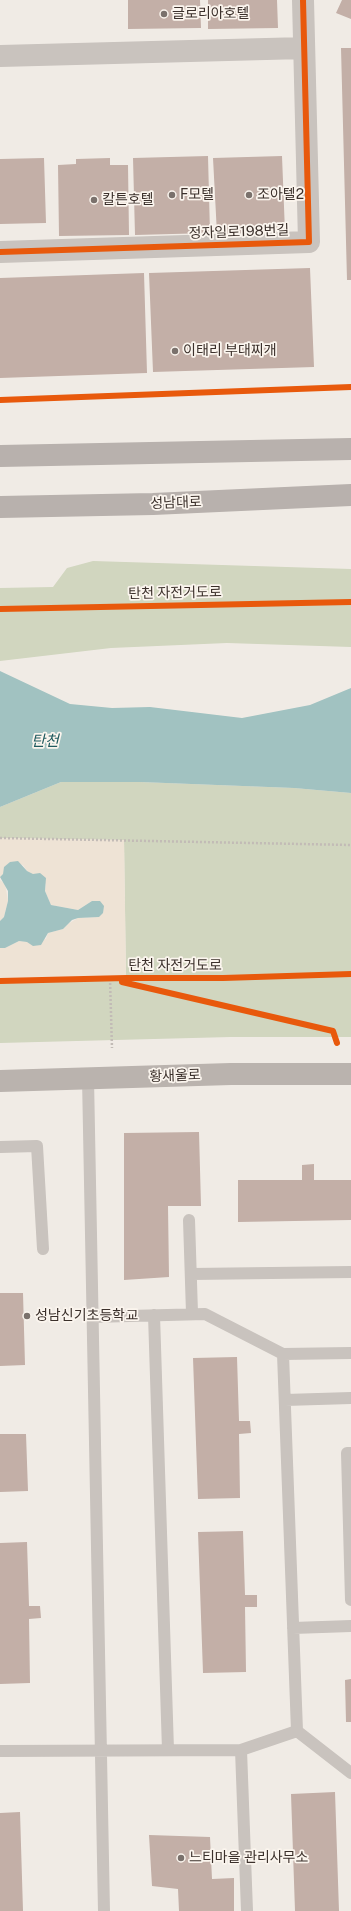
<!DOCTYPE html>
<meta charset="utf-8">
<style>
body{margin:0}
canvas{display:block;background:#f0ebe5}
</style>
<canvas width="351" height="1911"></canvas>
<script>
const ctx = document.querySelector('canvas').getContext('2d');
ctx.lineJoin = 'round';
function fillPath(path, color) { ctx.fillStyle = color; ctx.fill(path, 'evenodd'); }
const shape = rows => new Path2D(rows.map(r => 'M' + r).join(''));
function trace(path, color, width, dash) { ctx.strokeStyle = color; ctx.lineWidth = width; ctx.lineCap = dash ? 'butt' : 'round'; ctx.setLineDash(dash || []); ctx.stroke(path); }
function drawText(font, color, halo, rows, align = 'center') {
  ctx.font = font + ' "Public Sans","Noto Sans KR",sans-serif'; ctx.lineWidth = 3.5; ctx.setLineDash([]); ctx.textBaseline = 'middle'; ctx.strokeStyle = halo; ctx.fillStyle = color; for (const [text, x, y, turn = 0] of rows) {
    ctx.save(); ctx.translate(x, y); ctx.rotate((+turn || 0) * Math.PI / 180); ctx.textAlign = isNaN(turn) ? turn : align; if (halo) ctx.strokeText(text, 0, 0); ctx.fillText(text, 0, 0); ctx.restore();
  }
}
const green = shape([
 [93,561,351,569,351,647,227,643,111,648,0,661,0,588,53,587,67,568],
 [61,782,140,782,294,788,351,793,351,1037,231,1037,0,1043,0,981,126,978,124,840,0,838,0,807]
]);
const plaza = shape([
 [0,838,124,840,126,978,0,981,0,948,5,948,19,941,27,942,46,939,48,933,63,929,68,924,78,918,99,917,92,901,78,910,51,905,45,891,46,884,27,871,23,865,10,862,5,867,3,874,0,877],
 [0,880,5,884,8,901,4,917,0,921]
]);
const water = shape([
 [0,671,70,704,112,708,150,707,242,718,310,705,351,688,351,793,294,788,140,782,61,782,0,807],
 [18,861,27,871,33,874,40,873,46,878,45,891,51,905,78,910,92,901,100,901,104,906,103,913,99,917,78,918,72,920,63,929,48,933,41,945,33,946,27,942,19,941,5,948,0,948,0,921,4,917,8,901,8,891,0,877,3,874,4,867,10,862]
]);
const building = shape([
 [128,0,200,0,201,28,128,29],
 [208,0,277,0,278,28,208,29],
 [342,0,351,0,351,19,336,13],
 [341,48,351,48,351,280,347,280],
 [208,156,210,233,135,235,133,158],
 [282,156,285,232,217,234,213,158],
 [44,158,46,223,0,224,0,159],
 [110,158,110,165,128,165,129,235,59,236,58,165,76,164,76,159],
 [310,268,314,367,153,372,149,273],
 [144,273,147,373,0,378,0,278],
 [199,1132,201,1206,168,1206,169,1277,124,1280,124,1133],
 [314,1164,314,1180,351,1180,351,1220,238,1222,238,1180,302,1180,302,1165],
 [0,1293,23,1293,25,1365,0,1366],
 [237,1357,239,1421,250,1421,251,1433,239,1434,240,1498,198,1499,193,1358],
 [0,1434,26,1434,28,1491,0,1492],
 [243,1531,245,1595,257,1595,257,1607,245,1607,246,1672,203,1673,198,1532],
 [27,1542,29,1606,40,1606,41,1618,29,1619,30,1683,0,1684,0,1543],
 [351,1679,351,1722,346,1722,345,1680],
 [335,1792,339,1911,295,1911,291,1794],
 [20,1812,23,1911,0,1911,0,1813],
 [149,1835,210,1837,212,1879,234,1878,234,1911,179,1911,178,1889,152,1886]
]);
const path = shape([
 [0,838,351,845],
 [110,979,112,1048]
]);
const lane = shape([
 [88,1078,104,1911],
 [0,1147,37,1146,43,1249],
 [189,1220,192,1313],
 [191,1274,351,1272],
 [154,1315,168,1750],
 [283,1354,351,1353],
 [285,1400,351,1398],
 [351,1453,347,1453,351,1600],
 [293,1628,351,1626],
 [297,1731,351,1773],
 [241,1750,247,1911],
 [0,1751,241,1750,297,1731,283,1354,205,1314,92,1317]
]);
const street = shape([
 [0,56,304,48],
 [0,252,309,242,303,0]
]);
const secondary = shape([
 [0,1081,231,1074,351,1074]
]);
const primary = shape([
 [0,456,351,449],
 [0,507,153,504,351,495]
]);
const cycleway = shape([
 [0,252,309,242,303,0],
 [0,400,351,387],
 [0,609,351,602],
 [0,981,126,978,223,978,351,974],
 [122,982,333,1031,337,1043]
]);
const markers = [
 [164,14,4,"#7a716c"],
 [172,195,4,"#7a716c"],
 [249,195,4,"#7a716c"],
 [94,200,4,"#7a716c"],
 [175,351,4,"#7a716c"],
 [27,1316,4,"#7a716c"],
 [181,1858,4,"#7a716c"]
];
const poiNames = [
 ["글로리아호텔",172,14],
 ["F모텔",180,195],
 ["조아텔2",257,195],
 ["칼튼호텔",102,200],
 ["이태리 부대찌개",183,351],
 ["성남신기초등학교",35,1316],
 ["느티마을 관리사무소",189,1858]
];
const streetNames = [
 ["정자일로198번길",239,232,-2],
 ["성남대로",176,503,-2],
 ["탄천 자전거도로",175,593,-1],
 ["탄천 자전거도로",175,966],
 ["황새울로",175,1076,-2]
];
const waterNames = [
 ["탄천",45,741]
];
fillPath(green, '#d1d6bf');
fillPath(plaza, '#eee3d5');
fillPath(water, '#a1c2c1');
fillPath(building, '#c3afa7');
trace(path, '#c2bbb6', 2.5, [2, 2]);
trace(lane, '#c9c3be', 12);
trace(street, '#c9c3be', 22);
trace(secondary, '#bab3ae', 22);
trace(primary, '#b8b1ad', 22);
trace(cycleway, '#e8590c', 6);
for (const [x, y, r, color] of markers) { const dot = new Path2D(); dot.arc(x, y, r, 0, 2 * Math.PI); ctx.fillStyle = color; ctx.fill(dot); trace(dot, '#fbf5ee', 1.5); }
drawText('14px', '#3b302b', '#fbf5ee', poiNames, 'left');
drawText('14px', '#3b302b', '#fbf5ee', streetNames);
drawText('italic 15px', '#1f5a5e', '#fbf5ee', waterNames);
</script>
